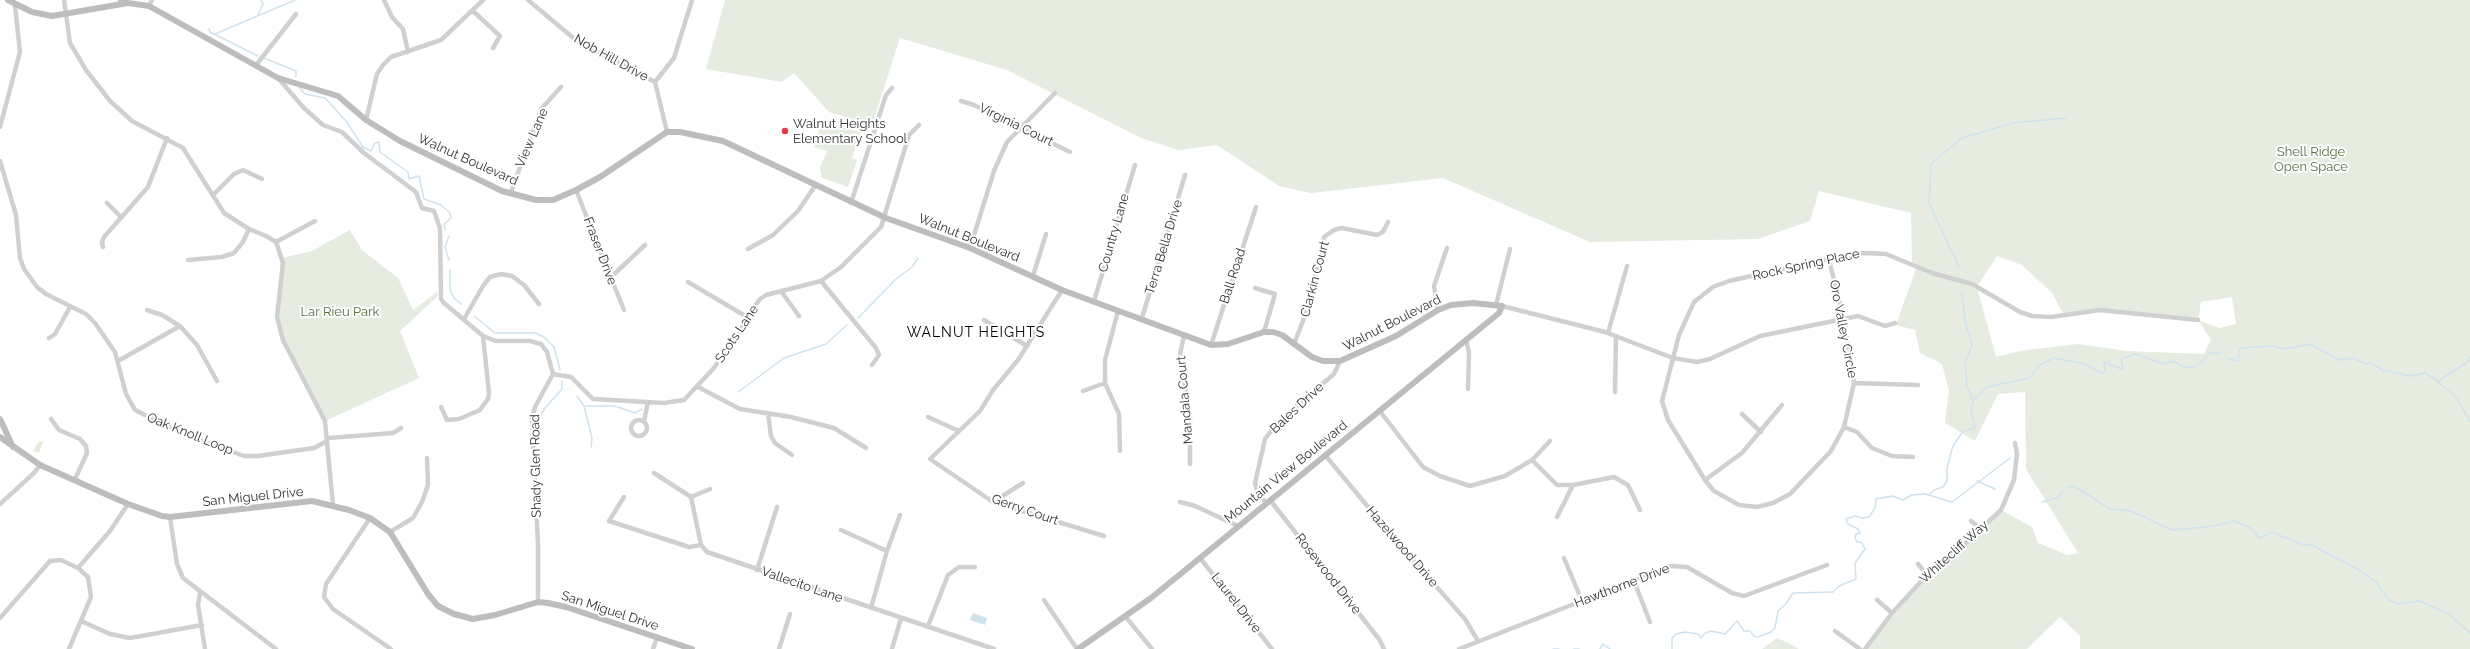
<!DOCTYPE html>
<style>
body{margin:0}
canvas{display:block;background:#fff}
</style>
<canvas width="2470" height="649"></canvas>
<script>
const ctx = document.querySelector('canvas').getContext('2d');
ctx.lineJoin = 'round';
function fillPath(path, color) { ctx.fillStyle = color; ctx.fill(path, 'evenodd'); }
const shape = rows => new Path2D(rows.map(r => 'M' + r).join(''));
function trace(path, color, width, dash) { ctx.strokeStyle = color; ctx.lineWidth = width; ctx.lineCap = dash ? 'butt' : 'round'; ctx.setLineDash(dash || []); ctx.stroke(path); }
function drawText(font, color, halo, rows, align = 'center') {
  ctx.font = font + ' Raleway,sans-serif'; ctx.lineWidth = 4; ctx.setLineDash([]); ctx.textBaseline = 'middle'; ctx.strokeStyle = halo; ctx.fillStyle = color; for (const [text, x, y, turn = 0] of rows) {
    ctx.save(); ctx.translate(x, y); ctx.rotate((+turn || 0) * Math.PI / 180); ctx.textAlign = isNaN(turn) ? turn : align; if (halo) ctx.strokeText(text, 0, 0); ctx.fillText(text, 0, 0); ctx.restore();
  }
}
const green = shape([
 [725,0,2470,0,2470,649,2080,649,2080,636,2060,617,2027,649,1865,649,1927,575,2001,510,2032,527,2038,543,2067,555,2078,553,2026,469,2025,392,1998,394,1975,441,1945,423,1949,391,1942,364,1920,353,1915,330,1896,325,1917,266,1912,263,1911,213,1819,191,1810,221,1758,239,1590,242,1443,178,1311,193,1279,186,1217,145,1178,150,1141,138,1007,70,900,38,872,125,829,112,794,73,782,82,706,69],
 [1997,256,2022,265,2052,293,2064,315,2100,310,2198,320,2201,302,2232,297,2236,324,2219,328,2198,320,2211,340,2204,354,2126,351,2078,344,2020,351,1996,357,1977,287],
 [822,121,860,132,852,158,857,160,848,187,822,178,820,168,827,151,814,147],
 [350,230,362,250,398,278,413,310,437,292,438,296,400,331,419,378,325,421,283,340,277,317,281,258,312,251],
 [39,441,43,442,39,453,33,451],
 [1777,638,1788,643,1799,649,1762,649]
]);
const water = shape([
 [973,613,987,618,985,625,970,620]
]);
const stream = shape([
 [258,15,263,4,261,0],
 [209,29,210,32,258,56],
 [215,34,295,0],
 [264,58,296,71,296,77],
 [299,87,305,94,325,98,346,121,363,147,371,151,375,143,379,142,380,152,408,172,409,179,419,176,424,199,441,205,450,213,451,218,444,224,445,230],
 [449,260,445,247,449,236],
 [1959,267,1929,203,1931,164,1962,138,2013,123,2066,118],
 [450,270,450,290,454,298,461,304],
 [474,316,495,333,535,333,544,337,554,347,560,370],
 [858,318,896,279,912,267,918,258],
 [2226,358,2238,361,2240,348,2274,346,2284,349,2310,344,2339,360,2354,358,2365,364,2371,363,2382,370,2411,376,2425,373,2438,381,2466,363,2470,357],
 [2438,382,2457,398,2470,422],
 [738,392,784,358,826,344,847,325],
 [577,396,584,406,615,406,635,413,642,409],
 [1973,401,1987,387,2030,378,2038,366,2054,358,2085,364,2101,373,2105,371,2104,362,2121,369,2123,368,2121,359,2136,354,2163,364,2173,361,2184,367,2196,367,2210,353,2221,353],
 [584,406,592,438,591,447],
 [539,422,539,418,545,408,562,389,562,381],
 [1977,481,1995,489],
 [2068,487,2074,486,2110,509,2131,511,2172,530,2214,526,2234,521,2249,527,2260,538,2272,532,2301,544,2312,545,2359,570,2376,582,2389,600,2397,604,2420,601,2450,615,2470,633],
 [1929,495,1934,490,1943,487,1947,481,1947,468,1953,446,1963,431,1975,428,1971,411,1973,401,1967,387,1965,363,1972,345,1965,321,1962,293],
 [2042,502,2057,498,2063,491],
 [1553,649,1559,649],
 [1574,649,1579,649],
 [1600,649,1603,644,1610,649],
 [1672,649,1672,638,1676,634,1685,632,1698,634,1701,638,1705,633,1711,631,1725,634,1737,621,1744,631,1750,631,1754,636,1758,637,1771,632,1775,628,1778,611,1785,605,1793,593,1833,592,1839,586,1856,579,1855,563,1865,549,1861,542,1857,542,1855,538,1856,534,1860,533,1858,529,1848,524,1846,519,1855,516,1862,518,1869,517,1875,508,1876,499,1892,496,1903,500,1912,495,1925,494,1952,502,2010,458]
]);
const street = shape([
 [64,0,70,43,86,70,110,101,132,121,183,148,224,213,249,229,266,236,276,242,283,263,277,317,283,340,325,421,333,505],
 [384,0,392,17,403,29,408,52],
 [528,0,577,41,655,82,667,132],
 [149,6,152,0],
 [473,11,500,36,493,48],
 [257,64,296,14],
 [278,78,304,108,323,125,342,132,364,153,416,192,422,208,434,211,440,228,441,299,444,303,483,336,496,341,530,341,541,344,547,352,553,374,535,407,532,418,538,545,538,602],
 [655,82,674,58,692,0],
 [961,101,974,105,1070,152],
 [366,120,377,74,383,65,391,57,441,40,483,0],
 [0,127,20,52,15,6],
 [0,161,16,215,20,258,24,269,37,287,46,294,86,314,95,323,115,352,126,394,135,410,183,434,244,456,258,456,314,448,327,441],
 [576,190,624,310],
 [511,192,541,109,561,87],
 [213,195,234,174,243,170,262,179],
 [107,203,121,217],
 [851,203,886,95,892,88],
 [276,242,315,221],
 [103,247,102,242,104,237,148,187,167,138],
 [970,248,994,171,1007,142,1055,93],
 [748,249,773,235,798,211,815,186],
 [188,260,222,257,234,253,243,242,249,229],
 [1829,260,1844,319,1854,383,1844,427,1831,451,1790,494,1773,503,1757,507,1739,505,1714,491,1705,480,1668,420,1662,401,1679,335,1694,302,1713,287,1729,281,1851,254,1867,253,1886,254,1932,273,1972,284,2020,312,2032,316,2051,317,2100,310,2198,320],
 [1033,276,1046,234],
 [610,278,645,245],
 [821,281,876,348,879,355,872,365],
 [688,282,747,317],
 [1255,288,1275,294,1264,332],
 [1062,290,1018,360,993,390,980,411,930,459,993,502,1104,536],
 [781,291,799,316],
 [1094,301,1135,165],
 [1496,305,1510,249],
 [1502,306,1605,332,1673,358,1697,362,1710,359,1760,336,1858,316,1885,326,1895,323],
 [147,310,162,315,180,326,197,345,217,381],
 [1438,310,1434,286,1447,248],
 [1118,311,1105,360,1105,383,1119,414,1120,451],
 [1142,318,1185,175],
 [464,319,483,286,490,277,501,274,512,276,524,285,539,304],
 [984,320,1027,346],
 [1608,333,1627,266],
 [1184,336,1180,354,1190,418,1190,464],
 [49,338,55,334,70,307],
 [1466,339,1469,353,1468,389],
 [1294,344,1308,308,1324,237,1334,230,1342,228,1377,235,1383,232,1388,222],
 [1211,345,1256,207],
 [118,361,180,326],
 [553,374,571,377,593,399,664,403,684,400,713,369,739,334,747,317,760,299,766,295,821,281,841,267,881,227,909,135,919,125],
 [1854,383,1918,385],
 [698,387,740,409,791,417,834,428,866,448],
 [1083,391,1105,383],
 [1615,392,1616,336],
 [441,407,447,420,459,419,480,410,488,399,489,393,483,336],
 [1379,410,1423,467,1440,476,1470,486,1505,476,1532,460,1550,441],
 [768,413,771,436,775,443,792,455],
 [1742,414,1761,432],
 [928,417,959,431],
 [51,419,59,430,80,439,86,446,87,453,75,479],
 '631 428a8 8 0 1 1 16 0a8 8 0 1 1-16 0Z',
 [644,421,648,402],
 [1844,427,1857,432,1872,448,1892,456,1913,457],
 [328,438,393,433,401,428],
 [1325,455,1398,543,1465,619,1478,641],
 [1532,460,1557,485,1573,485,1557,517],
 [654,473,691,497,701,545,707,552,994,649],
 [1705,480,1742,453,1782,405],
 [1573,485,1614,477,1628,485,1640,510],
 [624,497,609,521,689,547,701,545],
 [691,497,710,489],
 [1270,500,1379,639,1384,649],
 [993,502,1023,483],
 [1180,502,1195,506,1238,526],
 [1266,503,1257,491,1255,483,1265,439,1278,422,1334,374,1340,361],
 [0,504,34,473,40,465],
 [170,517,177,564,183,578,276,649],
 [370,518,326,584,324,597,333,609,391,649],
 [1971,521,1980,528],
 [841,530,887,551],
 [390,532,413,518,422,502,428,485,427,458],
 [1200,558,1272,649],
 [1564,558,1582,601],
 [1918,564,1927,575],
 [757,570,777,507],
 [1634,581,1650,622],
 [200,593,198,605,205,649],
 [1044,600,1077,649],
 [1877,600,1892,613],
 [871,608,887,551,900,515],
 [1125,616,1152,649],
 [0,618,50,561,61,560,78,568,110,531,128,504],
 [81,621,110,634,130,638,202,625],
 [928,626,948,575,959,567,975,567],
 [1835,631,1860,649],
 [69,649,91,597,88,577,78,568],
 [653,649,657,638],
 [779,649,790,614],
 [892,649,901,618],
 [1459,649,1671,566,1687,567,1732,593,1744,596,1827,565],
 [1865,649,1892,613,1927,575,1948,559,2001,510,2014,480,2017,454,2015,443]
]);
const secondary = shape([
 [8,0,32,12,52,16,128,3],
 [121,0,128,3,149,6,278,78,338,96,366,120,400,141,502,191,536,200,553,200,576,190,600,177,667,132,680,132,723,141,886,218,970,248,1062,290,1211,345,1228,344,1264,332,1273,332,1282,335,1312,357,1323,361,1340,361,1396,336,1438,310,1451,305,1473,303,1502,306,1499,313,1200,558,1151,598,1078,649],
 [0,419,13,447],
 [0,437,40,465,128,504,162,516,170,517,312,501,349,510,370,518,390,532,428,594,438,606,454,614,473,619,495,615,538,602,548,603,566,607,692,649]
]);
const markers = [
 [785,131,4,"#e63946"]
];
const streetNames = [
 ["Nob Hill Drive",611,58,29],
 ["Virginia Court",1016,125,26],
 ["View Lane",532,138,-67],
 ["Walnut Boulevard",468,160,24],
 ["Country Lane",1114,233,-74],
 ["Walnut Boulevard",969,238,22],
 ["Terra Bella Drive",1164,247,-73],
 ["Fraser Drive",600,251,69],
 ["Rock Spring Place",1806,265,-12],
 ["Ball Road",1233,276,-72],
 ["Clarkin Court",1315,279,-75],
 ["Walnut Boulevard",1392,323,-27],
 ["Oro Valley Circle",1843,329,79],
 ["Scots Lane",737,334,-56],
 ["Mandala Court",1185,400,-95],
 ["Bales Drive",1297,408,-43],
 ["Oak Knoll Loop",190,434,22],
 ["Shady Glen Road",536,466,-91],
 ["Mountain View Boulevard",1286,472,-39],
 ["San Miguel Drive",253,497,-6],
 ["Gerry Court",1025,510,19],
 ["Hazelwood Drive",1402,547,49],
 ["Whitecliff Way",1954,552,-42],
 ["Rosewood Drive",1328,574,52],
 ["Vallecito Lane",802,585,19],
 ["Hawthorne Drive",1622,586,-21],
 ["Laurel Drive",1236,603,52],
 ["San Miguel Drive",610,611,18]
];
const poiNames = [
 ["Walnut Heights",793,124],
 ["Elementary School",793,139]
];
const parkNames = [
 ["Shell Ridge",2311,152],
 ["Open Space",2311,167],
 ["Lar Rieu Park",340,312]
];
const neighbourhoodNames = [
 ["WALNUT HEIGHTS",976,333]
];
fillPath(green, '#e6ecdf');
fillPath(water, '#cfe2ee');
trace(stream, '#cfe2ee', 1.5);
trace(street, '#d0d0d0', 4.5);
trace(secondary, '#bdbdbd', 6);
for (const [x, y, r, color] of markers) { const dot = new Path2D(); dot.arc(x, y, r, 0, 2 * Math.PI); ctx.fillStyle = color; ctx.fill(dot); trace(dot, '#fff', 1.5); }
drawText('13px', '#333', '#fff', streetNames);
drawText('13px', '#333', '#fff', poiNames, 'left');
drawText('13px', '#56703f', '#fff', parkNames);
ctx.letterSpacing = '1px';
drawText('14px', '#000', '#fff', neighbourhoodNames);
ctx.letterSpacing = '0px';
</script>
